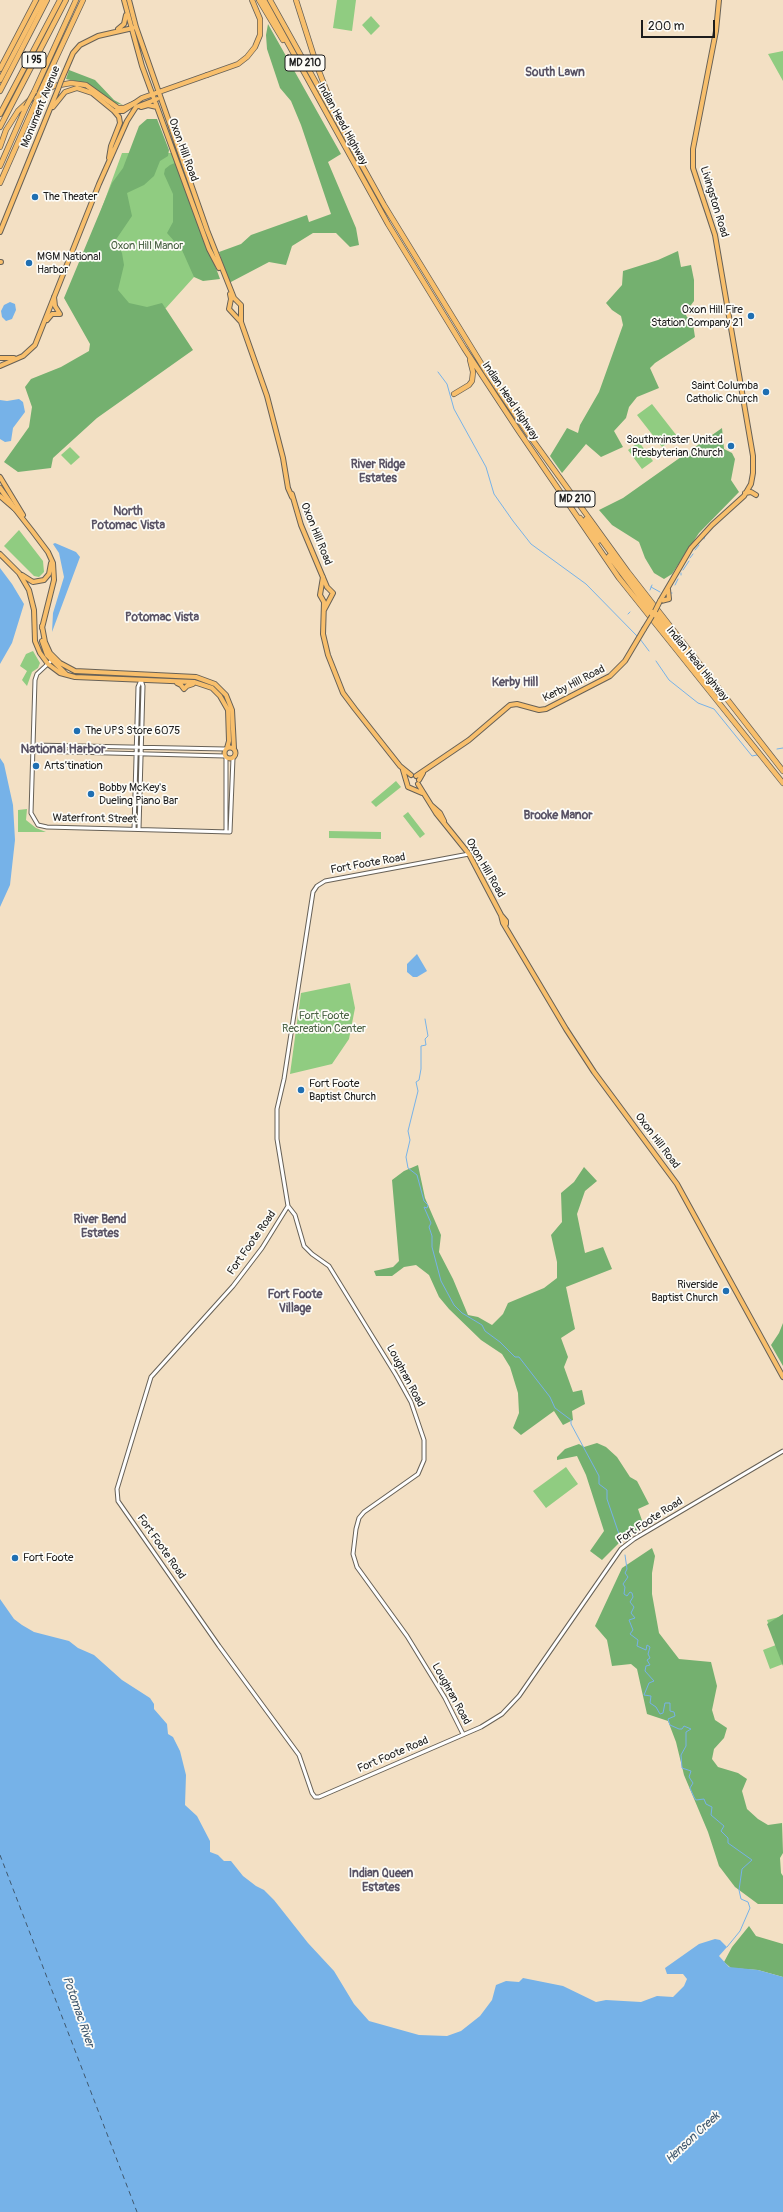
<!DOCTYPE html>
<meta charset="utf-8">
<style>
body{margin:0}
#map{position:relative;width:783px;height:2212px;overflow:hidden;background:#f3e0c4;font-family:Pangolin,sans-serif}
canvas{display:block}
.scale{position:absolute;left:641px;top:20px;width:74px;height:18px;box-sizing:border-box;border:2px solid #1c1c1c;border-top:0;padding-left:5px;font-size:12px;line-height:14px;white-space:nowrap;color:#1c1c1c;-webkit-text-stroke:3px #fdfcf7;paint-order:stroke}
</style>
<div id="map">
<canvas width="783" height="2212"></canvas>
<div class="scale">200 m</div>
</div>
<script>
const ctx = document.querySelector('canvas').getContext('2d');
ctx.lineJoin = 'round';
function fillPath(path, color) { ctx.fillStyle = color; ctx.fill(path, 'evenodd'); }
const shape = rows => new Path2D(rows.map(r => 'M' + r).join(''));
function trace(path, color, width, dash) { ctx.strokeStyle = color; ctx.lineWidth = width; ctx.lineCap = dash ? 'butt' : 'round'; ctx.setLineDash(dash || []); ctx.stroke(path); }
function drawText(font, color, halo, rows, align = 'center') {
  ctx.font = font + ' Pangolin,sans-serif'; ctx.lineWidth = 3.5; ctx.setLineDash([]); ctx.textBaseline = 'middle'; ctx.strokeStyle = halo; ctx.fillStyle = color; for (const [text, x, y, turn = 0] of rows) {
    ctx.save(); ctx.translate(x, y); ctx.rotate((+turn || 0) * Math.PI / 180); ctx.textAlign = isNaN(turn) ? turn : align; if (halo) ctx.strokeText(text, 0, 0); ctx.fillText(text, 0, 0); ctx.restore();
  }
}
const green = shape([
 [337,0,356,0,352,31,333,28],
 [371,16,380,26,371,35,362,25],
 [783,51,783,81,768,54],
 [122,153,172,153,215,266,194,277,166,308,143,317,77,276],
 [652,404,677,436,662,447,637,415],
 [639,442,653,461,642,469,628,450],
 [70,447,80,457,71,465,61,455],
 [19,530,43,561,44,572,39,577,34,576,4,546],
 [33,651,40,663,38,668,32,672,27,686,22,680,27,671,20,666,26,654],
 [396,781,401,787,376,807,371,802],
 [27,809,26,820,36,828,46,832,18,832,18,810],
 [408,812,425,834,420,838,403,816],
 [329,831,381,832,381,839,329,838],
 [350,983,355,1008,349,1039,332,1064,290,1074,301,993],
 [566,1467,578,1484,546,1508,533,1491],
 [783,1616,783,1664,770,1669,763,1650,776,1645,767,1620]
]);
const forest = shape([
 [268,24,341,154,328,162,356,228,359,245,350,247,336,233,313,233,292,246,286,265,269,262,229,283,219,252,241,244,251,235,307,215,309,222,331,214,301,125,291,101,280,88,267,49,266,35],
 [69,70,95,80,114,100,123,105,114,103,88,84,66,79],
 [147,119,157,119,169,150,168,156,160,161,154,176,144,185,127,193,132,216,115,241,122,253,124,265,118,290,129,303,147,307,162,303,193,350,97,418,53,458,51,468,18,472,4,462,29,427,32,407,25,387,31,379,61,367,89,351,90,344,64,298,112,183,123,168,139,126],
 [175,163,205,238,220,279,203,281,194,277,182,250,167,233,173,222,173,194,164,174,165,169,170,165],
 [678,251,681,267,691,265,694,280,694,301,685,313,687,317,692,318,695,337,655,363,650,368,659,388,637,397,629,407,626,418,614,431,623,447,601,457,586,444,562,473,550,456,567,428,578,433,580,425,599,392,623,325,621,316,612,310,606,303,622,285,623,271,658,260],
 [722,428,724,449,732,453,735,459,731,480,739,492,699,533,672,574,664,579,654,573,645,558,639,542,612,525,599,510,623,498],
 [418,1165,425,1198,441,1235,439,1252,453,1279,468,1315,478,1317,492,1325,503,1314,508,1303,544,1288,557,1278,557,1262,551,1235,562,1222,561,1193,574,1182,584,1167,597,1181,585,1191,577,1214,585,1253,603,1247,612,1269,566,1287,575,1329,561,1338,568,1357,564,1367,573,1392,582,1390,585,1404,572,1411,573,1420,563,1425,554,1411,521,1435,513,1428,519,1413,518,1393,510,1367,502,1354,481,1340,449,1309,439,1297,429,1275,416,1265,404,1267,392,1276,376,1276,374,1271,393,1267,399,1261,392,1180,404,1171],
 [783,1323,783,1366,771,1345,779,1333],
 [597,1443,606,1447,617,1457,630,1477,637,1481,649,1504,638,1509,644,1526,620,1542,602,1560,590,1551,604,1531,586,1475,577,1456,557,1460,557,1457,565,1449,579,1444,584,1447],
 [652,1548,655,1556,652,1573,652,1594,659,1633,679,1659,711,1662,717,1686,712,1710,715,1720,727,1728,724,1738,714,1749,712,1759,718,1767,738,1773,747,1779,742,1791,747,1809,758,1819,768,1825,782,1823,783,1853,780,1858,781,1873,783,1876,783,1904,758,1904,735,1887,719,1866,708,1832,684,1775,676,1742,668,1721,647,1714,637,1669,631,1664,612,1666,607,1640,595,1626,622,1568],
 [783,1614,783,1666,767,1624],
 [749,1926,756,1936,783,1944,783,1977,758,1970,731,1968,724,1962,732,1947]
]);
const water = shape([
 [10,302,15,304,16,310,12,319,6,321,2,317,1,311,4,305],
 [19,399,23,402,25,412,13,428,11,441,5,442,0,439,0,400,7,401],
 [55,543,76,552,80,557,52,632,53,613,64,577,59,553,53,544],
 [0,568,12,584,24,604,12,643,0,664],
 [0,758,4,764,13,805,15,840,10,885,0,907],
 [417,954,427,971,417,977,413,977,407,972,407,964],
 [0,1599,14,1619,22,1625,34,1632,69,1641,78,1648,94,1655,122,1680,150,1698,154,1704,154,1709,167,1724,168,1734,173,1737,180,1751,186,1775,185,1805,197,1816,210,1841,210,1852,218,1855,224,1861,231,1861,243,1876,256,1886,264,1890,274,1900,308,1943,334,1971,354,2004,369,2021,419,2035,447,2036,461,2031,480,2016,492,2000,496,1985,506,1981,519,1982,523,1978,563,1986,596,2002,606,2000,641,2002,657,1996,673,1997,684,1986,687,1979,683,1974,667,1974,665,1968,699,1944,715,1939,720,1940,727,1947,719,1956,729,1967,758,1970,783,1977,783,2212,0,2212]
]);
const stream = shape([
 [438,372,447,384,454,409,486,467,494,494,513,521,531,544,586,584,637,636],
 [704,539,705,536],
 [695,550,699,545],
 [690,558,693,554],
 [683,570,689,561],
 [681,575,681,573],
 [675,585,678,579],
 [651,587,660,592],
 [650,590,652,585],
 [671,593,672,593],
 [628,614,630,612],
 [640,639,649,651],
 [656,661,669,680,698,703,714,709,752,756,757,755],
 [777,749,783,748],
 [425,1019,428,1036,425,1039,426,1045,421,1046,421,1069,419,1080,416,1082,418,1091,408,1131,410,1140,406,1157,408,1168,417,1175,424,1201,428,1205,427,1208,424,1207,431,1223,429,1227,432,1236,432,1247,441,1281,454,1305,462,1313,482,1325,485,1331,500,1342,515,1357,519,1357,550,1397,555,1408,571,1420,571,1424,599,1476,599,1484,607,1490,607,1499,621,1540],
 [625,1555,627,1569,625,1573,628,1577,623,1584,625,1587,624,1594,627,1596,630,1592,632,1593,633,1597,630,1602,634,1607,631,1613,635,1618,629,1620,633,1630,630,1634,638,1640,637,1646,646,1650,647,1645,650,1647,648,1654,650,1658,647,1660,650,1665,646,1666,645,1671,654,1681,649,1683,644,1695,651,1696,650,1703,656,1707,660,1714,663,1713,665,1703,670,1703,670,1711,674,1712,675,1716,668,1719,670,1725,679,1729,682,1729,684,1726,691,1729,686,1732,686,1746,681,1755,682,1768,691,1771,689,1777,693,1783,690,1788,694,1797,696,1800,704,1799,706,1804,712,1807,711,1815,724,1826,721,1831,728,1838,728,1843,752,1860,742,1869,739,1890,741,1899,748,1902,750,1908,740,1931,727,1947]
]);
const ferry = shape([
 [0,1855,137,2212]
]);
const minor = shape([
 [52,660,37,674,35,680,31,813,38,825,47,827,230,832,233,758],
 [33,745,225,749],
 [33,751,225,756],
 [134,829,138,687,141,680],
 [139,829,143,686,141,680],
 [226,832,226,757],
 [469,854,325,881,317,886,313,892,284,1079,277,1109,277,1139,288,1206,262,1248,233,1286,151,1377,117,1489,118,1501,219,1646,299,1755,312,1793,315,1797,319,1797,481,1727,502,1714,519,1696,621,1549,634,1539,783,1451],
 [288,1206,295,1215,304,1246,312,1254,329,1266,396,1375,411,1402,424,1440,424,1460,418,1474,364,1512,359,1518,356,1529,353,1554,357,1567,407,1636,445,1698,463,1734]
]);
const major = shape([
 [124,0,142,66,209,249,219,268],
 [129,0,136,27,207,230,234,298,241,305,241,322,267,396,283,458,288,488,292,497],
 [118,29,124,24,126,15],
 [61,81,73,53,80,45,98,36,133,28],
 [53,107,65,92,77,88,92,93,114,111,119,117,120,123,111,146,109,158],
 [141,107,148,105,157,107],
 [114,111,123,111,142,98,207,75],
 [0,232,58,89],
 [0,262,1,262],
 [230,294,231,299,229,309,241,322],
 [47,320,52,314,60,314,55,306,54,297],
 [0,358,14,358],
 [0,366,23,356,35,345,99,184,127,121,136,107,157,99],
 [0,477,23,515],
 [745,493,751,492,756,495],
 [292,494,301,525,327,587],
 [0,496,15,509,33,532,48,552,53,563,54,580,42,628],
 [0,554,19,573,29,590,34,610,35,641,40,653,48,664,60,673,75,677,194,682,212,688,220,696,228,710,229,741,227,748],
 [22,575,33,582,44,580,49,574,51,563],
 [323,577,320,595,324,602,323,634,328,655,343,693,355,709],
 [660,601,691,548,712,525,744,496,751,484,753,473,753,456,715,235,693,168,693,149,716,31,719,0],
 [661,601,669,599,668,589],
 [324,610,333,593,327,587],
 [42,626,45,642,50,653,60,663,75,671,196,677,215,684,226,695,232,710,234,748],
 [42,641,47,655,66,674],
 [177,683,181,685,184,689,187,686,193,684],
 [355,709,400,766,411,775],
 '224.5 753a5.5 5.5 0 1 1 11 0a5.5 5.5 0 1 1-11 0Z',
 [403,770,408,787,422,793],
 [416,776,469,740,510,705,517,704,539,710,546,709,610,676,625,661,644,629],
 [419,780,423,773],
 [418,784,436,813,469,854,501,915,506,921,506,924],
 [431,805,440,813,444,821],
 [501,915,503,923,566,1029,594,1072,677,1184,783,1377]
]);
const highway = shape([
 [259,0,283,40],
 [264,0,388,224,464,348,518,430,619,578,783,783],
 [270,0,384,205,487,373,529,435,628,572,783,771],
 [296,0,317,66,331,102],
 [0,69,36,0],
 [207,75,238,64,247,57,255,47,260,35,260,19,252,0],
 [0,80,42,0],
 [43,86,83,0],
 [0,91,47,0],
 [34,92,76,0],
 [0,114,60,0],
 [0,127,66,0],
 [0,147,6,130,18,111,34,96,54,86,71,83,86,85,118,108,124,108,135,103],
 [0,166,26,107],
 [0,183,38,97],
 [454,394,469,385,472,381,473,372,470,360],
 [0,488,15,509],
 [580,518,598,541],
 [586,519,654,612,721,696],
 [609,556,719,702]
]);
const majorBridge = shape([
 [58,89,61,81],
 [655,611,660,601],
 [644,629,652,616]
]);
const highwayBridge = shape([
 [38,97,43,86],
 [26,107,34,92]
]);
const markers = [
 [35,197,4,"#1f6fb2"],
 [29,263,4,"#1f6fb2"],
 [751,316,4,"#1f6fb2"],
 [766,392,4,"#1f6fb2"],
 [731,446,4,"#1f6fb2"],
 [77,731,4,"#1f6fb2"],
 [36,766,4,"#1f6fb2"],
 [91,794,4,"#1f6fb2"],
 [301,1090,4,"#1f6fb2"],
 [726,1291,4,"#1f6fb2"],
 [15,1558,4,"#1f6fb2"]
];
const shields = [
 [34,60,24],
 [305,63,40],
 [575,499,40]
];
const shieldNames = [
 ["I 95",34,60],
 ["MD 210",305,63],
 ["MD 210",575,499]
];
const streetNames = [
 ["Monument Avenue",41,107,-68],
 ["Indian Head Highway",342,124,61],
 ["Oxon Hill Road",183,150,70],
 ["Livingston Road",714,202,73],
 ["Indian Head Highway",510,401,56],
 ["Oxon Hill Road",316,534,68],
 ["Indian Head Highway",697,664,51],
 ["Kerby Hill Road",574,684,-27],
 ["Waterfront Street",95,819,1],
 ["Fort Foote Road",368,864,-10],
 ["Oxon Hill Road",485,868,60],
 ["Oxon Hill Road",657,1141,53],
 ["Fort Foote Road",252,1243,-55],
 ["Loughran Road",405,1376,62],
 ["Fort Foote Road",650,1521,-33],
 ["Fort Foote Road",161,1547,55],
 ["Loughran Road",451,1694,61],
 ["Fort Foote Road",393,1755,-23]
];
const poiNames = [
 ["The Theater",43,197],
 ["MGM National",37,257],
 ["Harbor",37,270],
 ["Oxon Hill Fire",743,310,"right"],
 ["Station Company 21",743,323,"right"],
 ["Saint Columba",758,386,"right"],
 ["Catholic Church",758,399,"right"],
 ["Southminster United",723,440,"right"],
 ["Presbyterian Church",723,453,"right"],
 ["The UPS Store 6075",85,731],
 ["Arts’tination",44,766],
 ["Bobby McKey's",99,788],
 ["Dueling Piano Bar",99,801],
 ["Fort Foote",309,1084],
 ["Baptist Church",309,1097],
 ["Riverside",718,1285,"right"],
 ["Baptist Church",718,1298,"right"],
 ["Fort Foote",23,1558]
];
const parkNames = [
 ["Oxon Hill Manor",147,246],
 ["Fort Foote",324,1016],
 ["Recreation Center",324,1029]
];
const neighbourhoodNames = [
 ["South Lawn",555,73],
 ["River Ridge",378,465],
 ["Estates",378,479],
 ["North",128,512],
 ["Potomac Vista",128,526],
 ["Potomac Vista",162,618],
 ["Kerby Hill",515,683],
 ["Brooke Manor",558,816],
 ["River Bend",100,1220],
 ["Estates",100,1234],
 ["Fort Foote",295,1295],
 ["Village",295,1309],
 ["Indian Queen",381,1874],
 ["Estates",381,1888]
];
const waterNames = [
 ["Potomac River",78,2012,71],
 ["Henson Creek",693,2138,-43]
];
const quarterNames = [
 ["National Harbor",63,750]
];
fillPath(green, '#90cc81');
fillPath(forest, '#74b06f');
fillPath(water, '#76b2e8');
trace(stream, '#76b2e8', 1);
trace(ferry, '#40586e', 1, [5, 4]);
trace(minor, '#676157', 5);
trace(major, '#676157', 6);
trace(highway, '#676157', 6);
trace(minor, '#fff', 3);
trace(major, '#f8bf6c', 4);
trace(highway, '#f8bf6c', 4.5);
trace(majorBridge, '#676157', 6, []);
trace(highwayBridge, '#676157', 6, []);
trace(majorBridge, '#f8bf6c', 4);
trace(highwayBridge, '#f8bf6c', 4.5);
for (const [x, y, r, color] of markers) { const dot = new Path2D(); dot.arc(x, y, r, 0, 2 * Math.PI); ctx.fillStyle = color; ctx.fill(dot); trace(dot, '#fdfcf7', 1.5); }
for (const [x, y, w] of shields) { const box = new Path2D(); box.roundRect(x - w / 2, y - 8, w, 16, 3); ctx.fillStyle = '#fdfcf7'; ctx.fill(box); trace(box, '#1c1c1c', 1); }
drawText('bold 10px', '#1c1c1c', null, shieldNames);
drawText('11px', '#1c1c1c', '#fdfcf7', streetNames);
drawText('11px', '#1c1c1c', '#fdfcf7', poiNames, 'left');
drawText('11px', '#4a6244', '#fdfcf7', parkNames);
drawText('bold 12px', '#585264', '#fdfcf7', neighbourhoodNames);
drawText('italic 12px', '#40586e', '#fdfcf7', waterNames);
drawText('bold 13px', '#585264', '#fdfcf7', quarterNames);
</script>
